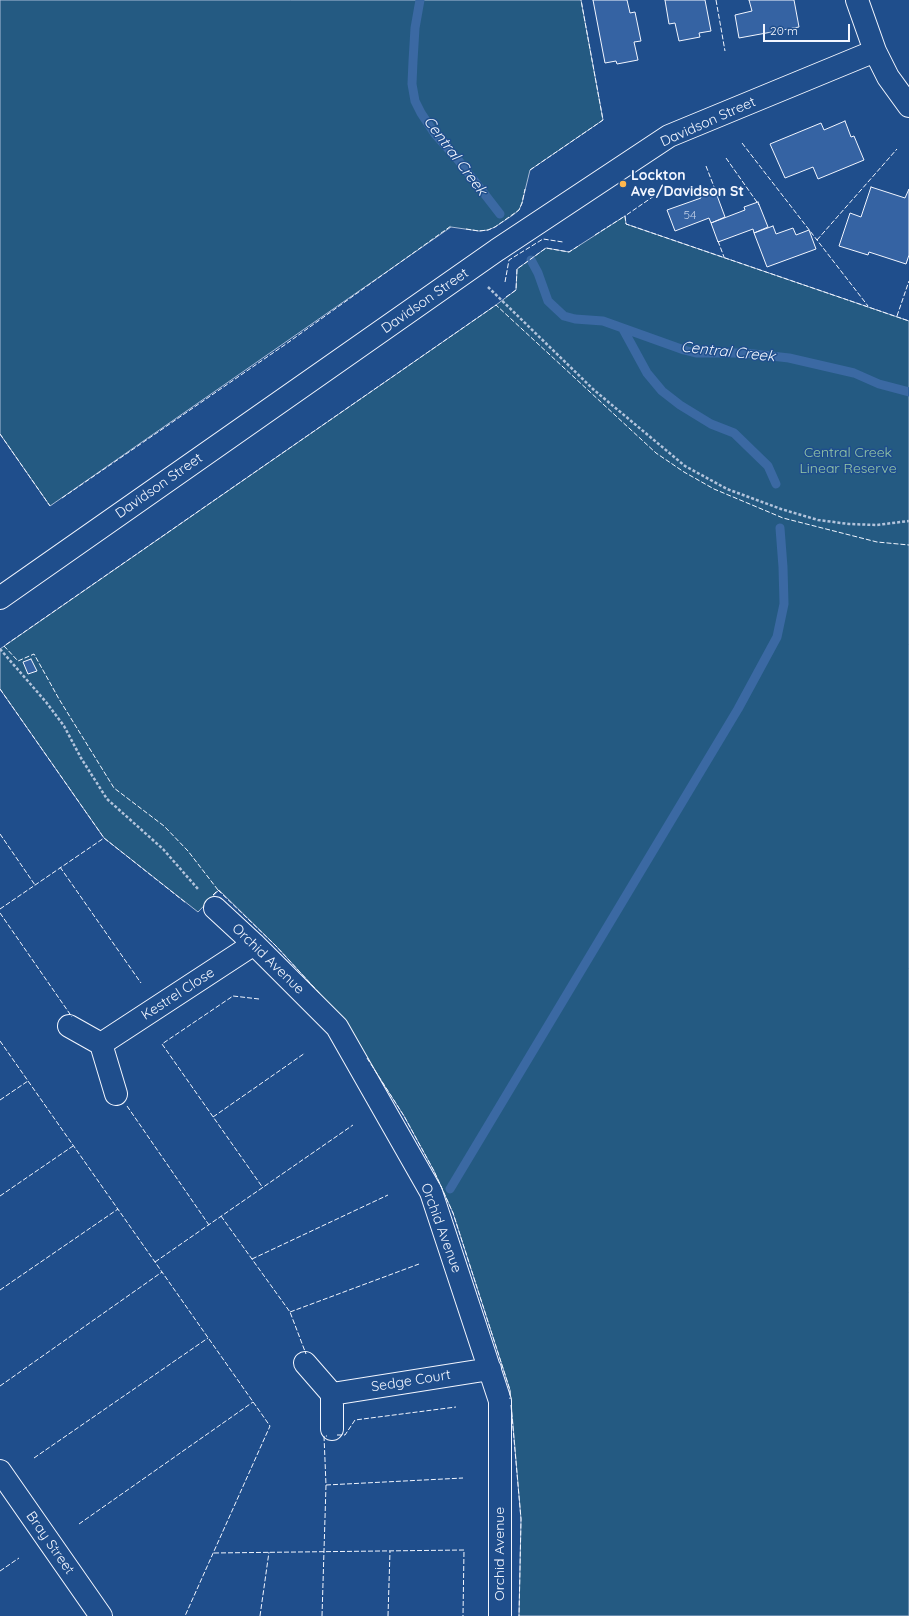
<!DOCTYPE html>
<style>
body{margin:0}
#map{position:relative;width:909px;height:1616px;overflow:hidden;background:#1f4e8c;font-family:Quicksand,sans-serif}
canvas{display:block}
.scale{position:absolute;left:763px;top:24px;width:87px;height:18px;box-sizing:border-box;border:2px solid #f2f6ff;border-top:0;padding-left:5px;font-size:12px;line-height:14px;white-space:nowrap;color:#f2f6ff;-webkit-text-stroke:3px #1f4e8c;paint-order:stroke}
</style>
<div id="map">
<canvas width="909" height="1616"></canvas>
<div class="scale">20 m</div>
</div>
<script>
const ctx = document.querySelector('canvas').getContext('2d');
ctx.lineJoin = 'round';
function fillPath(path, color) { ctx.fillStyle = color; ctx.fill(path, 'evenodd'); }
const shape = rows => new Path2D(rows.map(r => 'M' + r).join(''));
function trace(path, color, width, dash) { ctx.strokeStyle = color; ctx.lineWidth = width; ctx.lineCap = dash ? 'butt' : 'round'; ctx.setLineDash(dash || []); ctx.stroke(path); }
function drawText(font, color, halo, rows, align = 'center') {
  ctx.font = font + ' Quicksand,sans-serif'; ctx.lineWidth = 3; ctx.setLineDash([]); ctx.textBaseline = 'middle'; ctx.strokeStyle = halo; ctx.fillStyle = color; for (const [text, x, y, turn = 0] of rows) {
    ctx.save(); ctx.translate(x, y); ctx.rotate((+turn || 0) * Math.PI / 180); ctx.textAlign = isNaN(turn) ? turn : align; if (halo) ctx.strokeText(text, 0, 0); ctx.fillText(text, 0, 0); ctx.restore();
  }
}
const green = shape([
 [0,0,581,0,603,120,530,170,522,203,519,210,513,215,495,227,488,230,479,231,451,227,50,506,0,434,0,0],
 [625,216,626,224,909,321,909,1616,519,1616,521,1519,510,1390,453,1213,434,1171,404,1116,362,1051,338,1017,310,983,276,946,219,890,198,912,104,838,0,689,0,649,496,305,516,290,517,269,546,248,569,252,625,216]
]);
const stream = shape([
 [420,0,415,28,413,61,412,84,415,101,421,113,435,134,459,161,500,214],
 [531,260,538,273,548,301,564,316,575,319,603,321,684,350,696,353,745,353,789,358,854,373,879,384,909,392],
 [623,329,647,373,662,391,680,405,711,424,734,433,768,466,776,484],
 [450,1189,738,709,777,637,784,604,783,567,780,528]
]);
const building = shape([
 [593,0,627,0,630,13,635,12,641,41,634,42,638,60,617,64,616,61,605,63,593,0],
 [665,0,705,0,711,31,699,33,700,37,679,41,675,23,669,24,665,0],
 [749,0,794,0,799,27,739,38,735,15,752,11,749,0],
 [845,121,851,137,854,136,864,160,818,179,813,167,785,178,770,144,821,123,824,130,845,121],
 [871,187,905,198,909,189,909,255,906,264,869,252,868,255,839,246,850,213,861,217,871,187],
 [715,190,725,217,711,223,709,218,675,231,667,210,701,198,700,196,715,190],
 [758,202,768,227,754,233,753,229,718,242,711,223,745,210,744,207,758,202],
 [773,226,776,234,793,228,796,235,809,230,816,249,767,267,754,233,773,226],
 [31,659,37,671,28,674,23,662,31,659]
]);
const path = shape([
 [488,287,594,390,685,466,727,489,781,509,818,520,849,524,877,525,909,521],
 [0,649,46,702,64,726,81,758,107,799,163,849,198,889]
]);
const minor = shape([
 [857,0,875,51,888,77,909,106],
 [0,598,497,250,669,136,875,51],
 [215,908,254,944,337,1027,431,1192,500,1401,500,1616],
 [69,1026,101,1044,116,1094],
 [101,1044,254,944],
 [305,1363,332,1394,332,1429],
 [332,1394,490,1369],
 [0,1471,101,1616]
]);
const fence = shape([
 [716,0,725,51],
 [742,143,868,306],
 [726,158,759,205],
 [706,166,716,192],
 [530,170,603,120,581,0],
 [654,196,625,216,626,224,909,321],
 [466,229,479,231,488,230,495,227,519,210,522,203,525,189],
 [595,235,625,216],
 [817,240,897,149],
 [718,241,724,257],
 [505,282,509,260,543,239,563,242],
 [506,297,516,290,517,269,546,248,569,252,580,245],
 [897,316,909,281],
 [0,434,50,506],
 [62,498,286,344,451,226],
 [0,689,104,838,186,903],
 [0,834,35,885],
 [60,867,141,983],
 [218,890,188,851,164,826,114,788,59,699,34,654,18,661,4,646,496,305,656,453,684,472,714,489,783,518,877,542,909,545],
 [213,895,218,890,276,946,321,995],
 [0,909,104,838],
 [0,913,72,1017],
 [259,999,233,996,162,1044,263,1188],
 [0,1041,270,1426,185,1616],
 [367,1058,404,1116,434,1171,453,1213,510,1390,510,1399],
 [0,1100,28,1081],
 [127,1106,209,1225],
 [213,1117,305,1053],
 [0,1196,73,1146],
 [221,1216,290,1312,306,1354],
 [252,1259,388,1195],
 [155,1262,353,1125],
 [0,1290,118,1209],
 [290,1312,419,1264],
 [0,1386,162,1272],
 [511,1405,521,1519,519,1616],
 [337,1435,345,1435,355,1420,456,1407],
 [34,1458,208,1338],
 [326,1485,463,1478],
 [79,1524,253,1402],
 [214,1553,464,1550,463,1616],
 [0,1571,19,1558],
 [260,1616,269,1552],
 [322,1616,326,1485,324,1436,327,1436],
 [388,1616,390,1551]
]);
const markers = [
 [623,184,4,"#ffb74d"]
];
const numberNames = [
 ["54",690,215]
];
const streetNames = [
 ["Davidson Street",708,122,-24],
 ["Davidson Street",425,301,-35],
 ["Davidson Street",159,486,-35],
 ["Orchid Avenue",268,959,44],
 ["Kestrel Close",178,994,-33],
 ["Orchid Avenue",441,1228,70],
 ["Sedge Court",411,1381,-9],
 ["Bray Street",50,1543,55],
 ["Orchid Avenue",500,1554,-90]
];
const poiNames = [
 ["Lockton",631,176],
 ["Ave/Davidson St",631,192]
];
const parkNames = [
 ["Central Creek",848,453],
 ["Linear Reserve",848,469]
];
const waterNames = [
 ["Central Creek",455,156,53],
 ["Central Creek",728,352,6]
];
fillPath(green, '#245a82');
trace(green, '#a8bbd7', 1);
trace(stream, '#3b69a3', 9);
fillPath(building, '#3563a3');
trace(building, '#f2f6ff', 1);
trace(minor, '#f2f6ff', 24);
trace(path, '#b3c4dc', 2.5, [3, 2]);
trace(minor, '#1f4e8c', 22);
trace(fence, '#f2f6ff', 1, [5, 2]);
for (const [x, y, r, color] of markers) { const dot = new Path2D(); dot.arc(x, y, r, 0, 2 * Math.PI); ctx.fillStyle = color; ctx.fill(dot); trace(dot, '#1f4e8c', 1.5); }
drawText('12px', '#c3d1e8', null, numberNames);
drawText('14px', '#f2f6ff', '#1f4e8c', streetNames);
drawText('bold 14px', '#f2f6ff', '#1f4e8c', poiNames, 'left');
drawText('14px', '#97c8a6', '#1f4e8c', parkNames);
drawText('italic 15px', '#f2f6ff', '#1f4e8c', waterNames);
</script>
